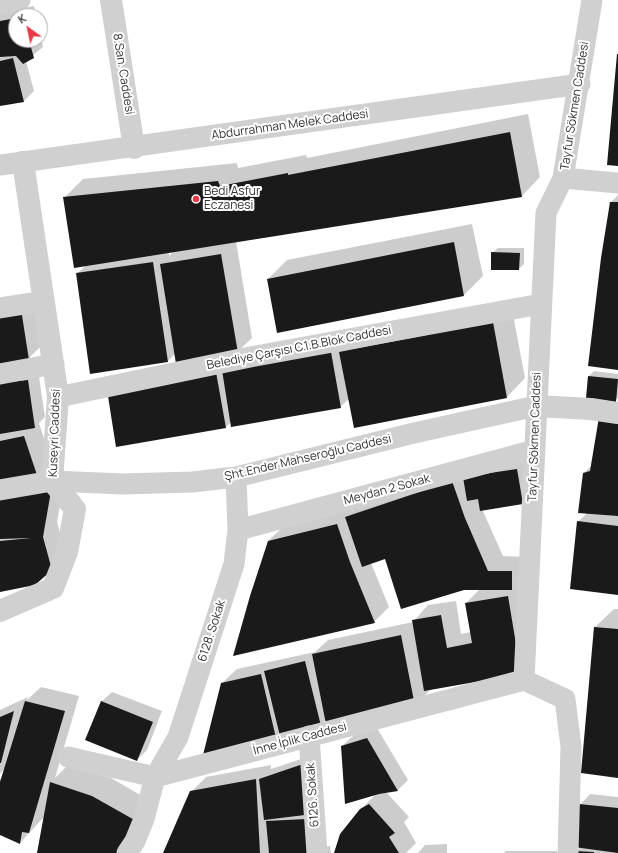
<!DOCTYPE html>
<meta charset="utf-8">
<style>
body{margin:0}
#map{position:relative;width:618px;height:853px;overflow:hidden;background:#fff;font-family:Manrope,sans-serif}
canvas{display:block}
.north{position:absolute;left:8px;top:8px;width:40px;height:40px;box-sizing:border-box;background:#fff;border:1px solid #adadad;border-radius:50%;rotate:327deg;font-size:11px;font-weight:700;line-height:16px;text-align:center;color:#333}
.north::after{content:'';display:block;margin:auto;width:14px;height:18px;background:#e63946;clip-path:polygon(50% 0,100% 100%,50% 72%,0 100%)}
</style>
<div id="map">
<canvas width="618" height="853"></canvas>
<div class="north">K</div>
</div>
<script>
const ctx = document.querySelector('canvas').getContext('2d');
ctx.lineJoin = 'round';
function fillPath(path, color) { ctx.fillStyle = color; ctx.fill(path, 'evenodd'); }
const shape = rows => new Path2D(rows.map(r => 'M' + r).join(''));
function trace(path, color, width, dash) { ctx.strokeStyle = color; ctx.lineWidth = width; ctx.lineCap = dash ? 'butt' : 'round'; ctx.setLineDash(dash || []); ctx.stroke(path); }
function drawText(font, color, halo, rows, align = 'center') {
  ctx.font = font + ' Manrope,sans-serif'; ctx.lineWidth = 4; ctx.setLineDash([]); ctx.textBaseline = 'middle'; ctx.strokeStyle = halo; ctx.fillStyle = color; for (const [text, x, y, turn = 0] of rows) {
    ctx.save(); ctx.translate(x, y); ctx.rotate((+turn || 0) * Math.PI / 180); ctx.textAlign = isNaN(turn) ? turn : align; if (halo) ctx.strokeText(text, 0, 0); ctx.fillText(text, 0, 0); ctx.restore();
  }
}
const shadow = shape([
 [34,6,36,16,16,16,16,40,40,40,40,32,43,47,26,61,34,91,24,101,0,104,0,13],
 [528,114,540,177,522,196,236,241,252,338,237,352,176,353,168,361,91,373,77,274,86,265,65,197,83,179,237,163,238,168,306,155,307,158],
 [174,251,169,256,169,252],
 [618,195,618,369,611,202],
 [472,224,483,276,464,295,278,332,268,279,287,260],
 [498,248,524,248,524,264,519,269,492,253],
 [36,295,43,344,28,359,0,300],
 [511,304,525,378,507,397,354,426,349,399,340,407,231,422,225,428,108,391],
 [38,370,45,417,39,423,52,463,65,477,57,522,66,554,51,569,0,591,0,374],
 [594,371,618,374,618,398,615,400,589,376],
 [618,403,618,594,578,522,587,513,584,473,592,465],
 [527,459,522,503,482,509,503,556,527,557,535,658,430,690,415,705,326,719,320,725,280,732,275,737,221,684,237,669,315,652,328,640,413,622,428,605,456,601,461,634,471,632,466,603,480,589,386,558,371,563,389,607,374,622,268,541,284,526,351,509,352,511,361,502],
 [614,609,618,609,618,777,595,627],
 [41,687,79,696,55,778,69,764,111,778,156,804,122,853,36,853,38,850,44,817,20,843,0,834,0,779,2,779,5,768,0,774,0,710,28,697,27,700],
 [112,692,162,711,147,750,137,760,101,702],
 [377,728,408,780,398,790,386,792,409,817,404,822,416,843,406,853,336,853,361,809,376,794,342,746,353,736],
 [313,755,318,848,330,846,331,853,164,853,191,792,206,777,271,765,271,769],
 [590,794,618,797,618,853,576,853,580,847,580,805],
 [447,844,447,853,418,853,425,845],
 [506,851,557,851,557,853,504,853]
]);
const building = shape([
 [16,18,16,40,29,40,34,58,23,64,16,56,0,57,0,21],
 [617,54,618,54,618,166,607,165],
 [13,58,24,102,0,106,0,61],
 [510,132,522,197,74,268,63,197,218,181,220,186,288,173,288,175],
 [610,202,618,202,618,370,588,366,601,258],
 [454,242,464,296,277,333,267,279],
 [491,252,520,253,519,270,491,270],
 [221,254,238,353,176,364,160,264],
 [153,262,168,362,90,374,76,273],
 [21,309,29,360,0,366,0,312],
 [493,322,507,398,354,428,339,352],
 [331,352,341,408,231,427,222,370],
 [216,372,226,428,116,447,107,390],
 [588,376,618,379,616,402,586,398],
 [28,380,35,428,0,434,0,383],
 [599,417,618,420,618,516,578,513,583,473,590,471],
 [24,436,38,478,0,486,0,441],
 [517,469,523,504,480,511,478,499,467,501,463,477],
 [452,481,465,518,488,571,512,571,512,590,464,590,401,609,385,559,362,567,345,517],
 [51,491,43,537,52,570,35,585,0,592,0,541,31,538,0,539,0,498],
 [577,521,618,526,618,595,570,589],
 [337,524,350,562,375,623,233,656,250,596,268,541],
 [508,596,521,674,424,691,412,620,441,615,447,648,472,643,465,603],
 [594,627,618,629,618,778,581,773],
 [401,635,415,706,326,724,312,654],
 [305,661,321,726,280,736,264,671],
 [261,674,276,738,203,755,221,683],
 [25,701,65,711,29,833,22,832,20,844,0,835,0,782],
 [101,701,153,722,137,761,85,740],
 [14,711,1,763,0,763,0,717],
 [367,738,398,791,379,794,345,804,341,746],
 [303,764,305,815,264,820,259,779],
 [256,779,260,853,163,853,190,791],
 [50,782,92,796,138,822,121,853,37,853],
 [369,804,395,833,389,837,399,853,334,853,340,834,360,809],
 [579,804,618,808,618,853,574,847],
 [306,819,308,853,269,853,266,821],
 [575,851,594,852,594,853,575,853]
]);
const minor = shape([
 [0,3,20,0],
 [0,165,580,84],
 [563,178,618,183],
 [0,308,44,301],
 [0,374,54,364],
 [58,397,250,357,541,304],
 [0,490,52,481,123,484,192,482,236,477,414,433,536,406],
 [238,530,535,450],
 [524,680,546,213,563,178,592,0],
 [524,680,565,699,571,747,568,853],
 [309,736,317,853],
 [68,757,155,777,524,680],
 [127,853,135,841,144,819,155,777,178,737,234,564,238,530,236,477]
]);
const tertiary = shape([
 [111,0,134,148],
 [536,406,591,409,618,413],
 [0,611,53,588,67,552,75,509,52,481,58,397,23,162]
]);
const markers = [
 [196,199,4,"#e63946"]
];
const streetNames = [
 ["8.San. Caddesi",123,74,81],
 ["Tayfur Sökmen Caddesi",575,106,-81],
 ["Abdurrahman Melek Caddesi",290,125,-8],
 ["Belediye Çarşısı C.1.B.Blok Caddesi",299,348,-11],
 ["Kuseyri Caddesi",55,433,-88],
 ["Tayfur Sökmen Caddesi",535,437,-88],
 ["Şht.Ender Mahseroğlu Caddesi",308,458,-13],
 ["Meydan 2 Sokak",387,490,-15],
 ["6128. Sokak",212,631,-72],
 ["İnne İplik Caddesi",300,739,-15],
 ["6126. Sokak",313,795,-94]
];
const poiNames = [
 ["Bedi Asfur",204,192],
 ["Eczanesi",204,206]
];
fillPath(shadow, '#0003');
fillPath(building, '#1a1a1a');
trace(minor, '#d0d0d0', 21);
trace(tertiary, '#d0d0d0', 22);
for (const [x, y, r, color] of markers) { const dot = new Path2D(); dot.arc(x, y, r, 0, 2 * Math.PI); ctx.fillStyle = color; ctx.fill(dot); trace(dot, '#fff', 1.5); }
drawText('12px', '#333', '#fff', streetNames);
drawText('12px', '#333', '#fff', poiNames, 'left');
</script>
